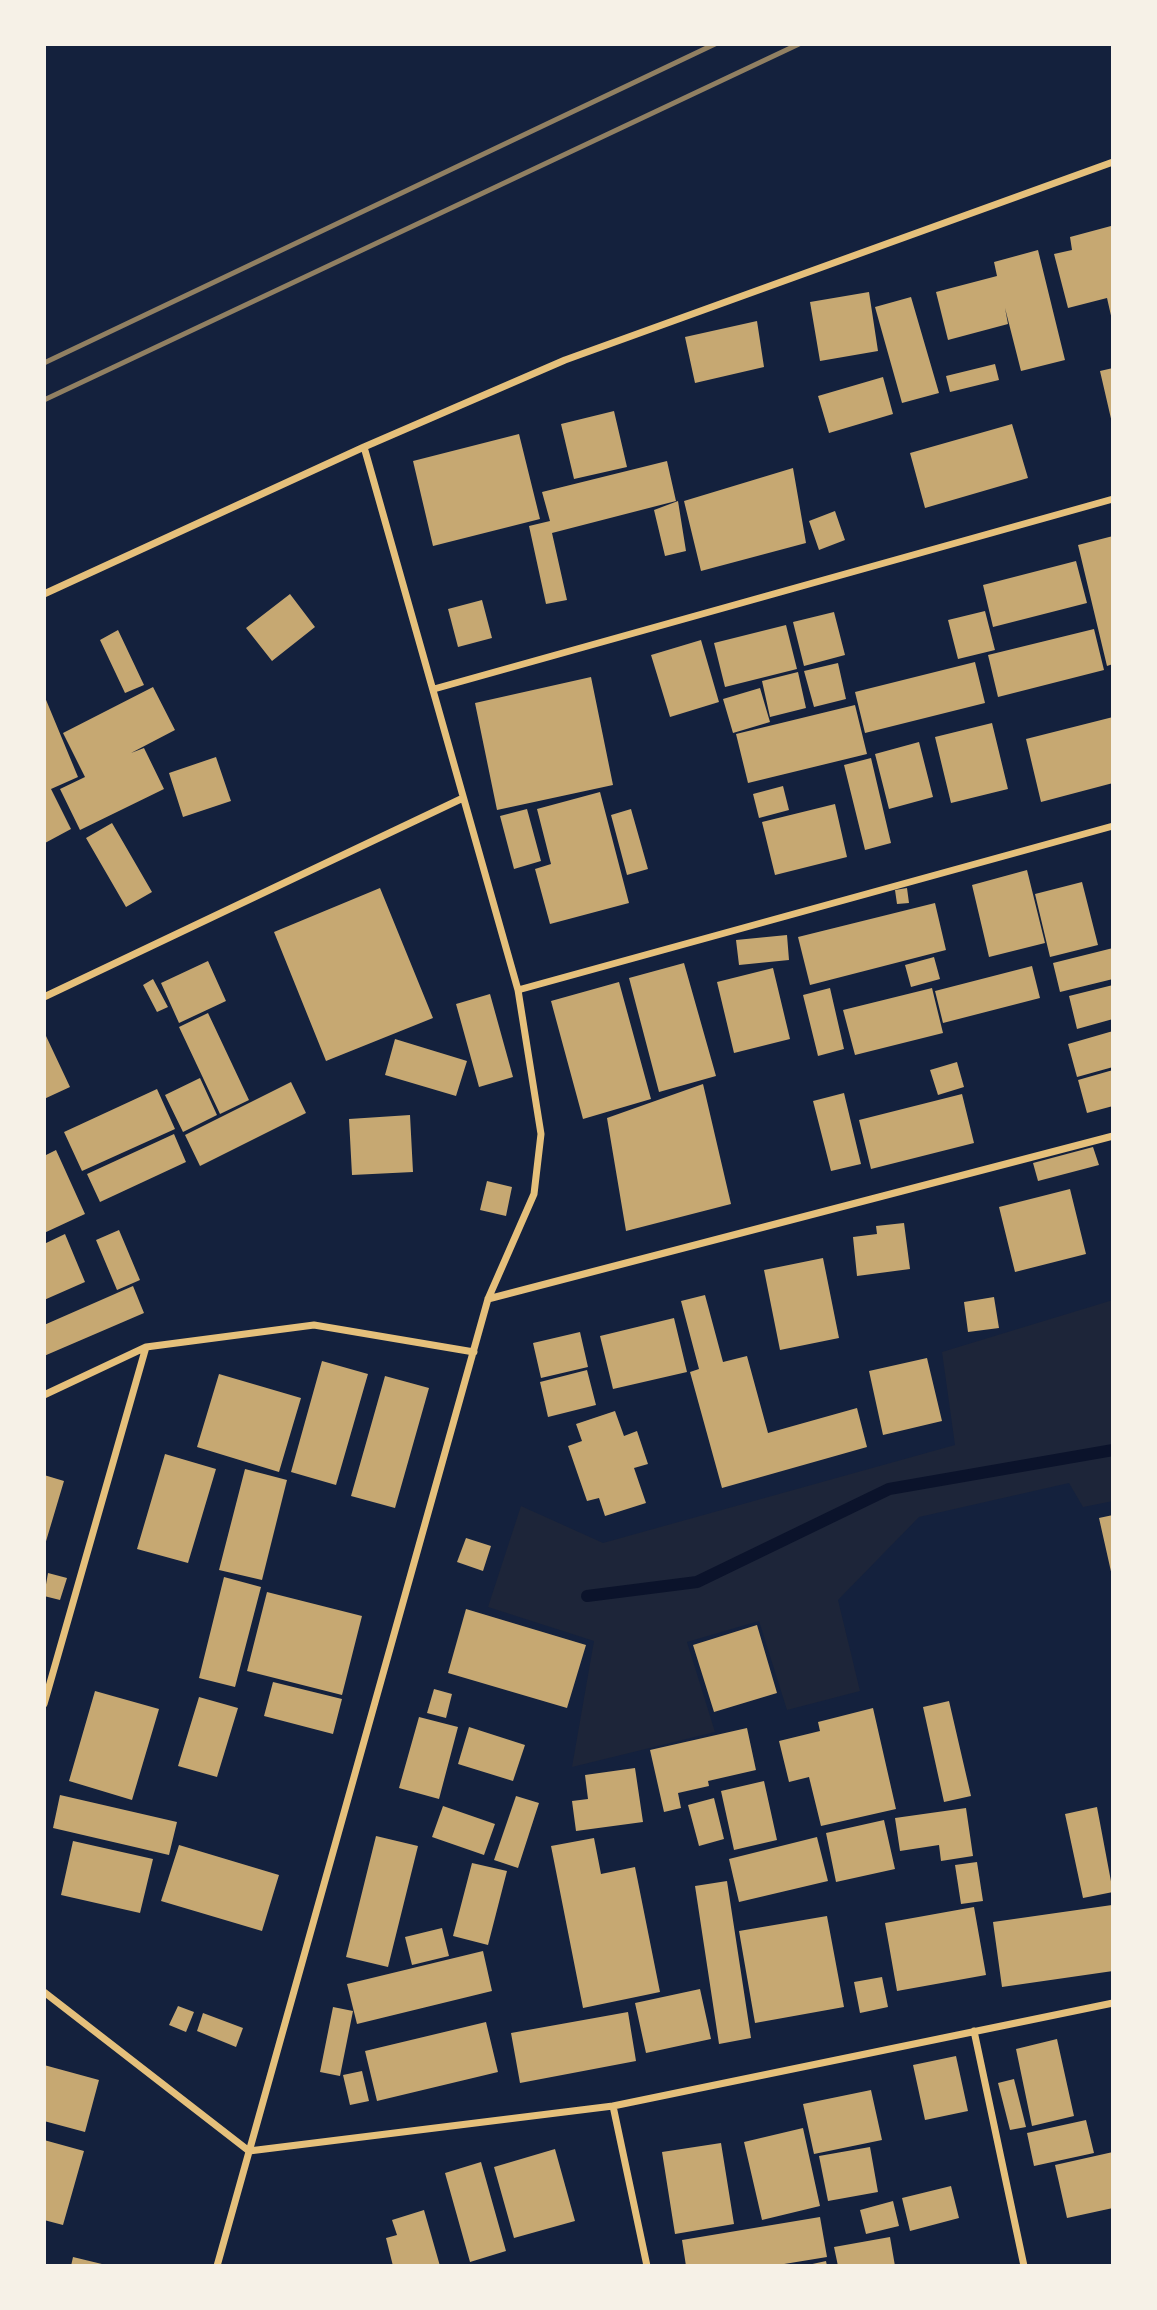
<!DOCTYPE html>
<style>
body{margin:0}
#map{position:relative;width:1157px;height:2310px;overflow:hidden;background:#14213d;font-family:Cabin,sans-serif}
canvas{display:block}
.frame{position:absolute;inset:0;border:46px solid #f6f1e7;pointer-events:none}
</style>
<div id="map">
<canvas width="1157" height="2310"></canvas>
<div class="frame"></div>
</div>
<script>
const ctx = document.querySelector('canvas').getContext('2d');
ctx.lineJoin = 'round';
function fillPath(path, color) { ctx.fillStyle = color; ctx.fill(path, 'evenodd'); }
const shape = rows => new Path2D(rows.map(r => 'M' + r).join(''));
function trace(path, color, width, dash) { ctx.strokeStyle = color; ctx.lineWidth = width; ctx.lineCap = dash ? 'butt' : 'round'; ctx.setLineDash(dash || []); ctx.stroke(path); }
const green = shape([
 [1113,1300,1113,1501,1083,1507,1069,1483,919,1517,838,1600,860,1691,787,1710,759,1621,687,1642,715,1732,572,1767,594,1641,488,1607,521,1506,603,1543,955,1445,942,1352]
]);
const stream = shape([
 [587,1596,697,1582,889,1489,1113,1450]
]);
const building = shape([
 [1111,226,1113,236,1112,320,1107,298,1068,308,1054,254,1072,250,1070,237],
 [1038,250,1065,360,1021,371,1005,308,1008,324,948,340,936,292,997,276,994,262],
 [869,292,878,351,820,361,810,302],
 [911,297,939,393,902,403,875,307],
 [757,321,764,367,695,383,685,337],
 [995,364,999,380,950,392,946,376],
 [1113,368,1113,423,1112,423,1100,371],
 [883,377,893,414,829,433,818,396],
 [614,411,627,467,574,479,561,424],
 [1012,424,1028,478,925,508,910,453],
 [519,434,540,519,433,546,413,461],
 [667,461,676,501,552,533,567,600,546,604,529,526,550,521,542,492],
 [793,468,806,543,701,571,684,501],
 [678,501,686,551,665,556,654,510],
 [835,511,845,540,819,550,809,521],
 [1113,536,1113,664,1107,666,1078,545],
 [1076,561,1087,603,993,627,983,585],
 [290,594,315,627,272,661,246,628],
 [482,600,492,638,458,647,448,609],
 [985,611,995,650,958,659,948,620],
 [834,612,845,655,804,666,793,622],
 [786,625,797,669,725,687,714,643],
 [1094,629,1104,670,998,697,988,655],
 [118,630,144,685,125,693,100,640],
 [701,640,719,702,670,717,651,655],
 [975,662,985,703,865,733,855,692],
 [838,663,846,699,814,707,804,671],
 [798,672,806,708,770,717,762,681],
 [591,677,613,785,497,810,475,703],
 [153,687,175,730,131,753,144,748,164,789,80,830,60,789,85,777,63,733],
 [760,688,770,722,733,733,723,699],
 [44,695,78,777,51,789,71,829,45,843],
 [855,705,867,754,748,783,736,734],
 [1113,717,1113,783,1041,802,1026,739],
 [992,723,1008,789,951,803,935,737],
 [919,742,933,797,889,809,875,754],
 [216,757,231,801,183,817,169,773],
 [871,758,891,843,865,850,844,765],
 [783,786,789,810,759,818,753,794],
 [600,792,629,903,550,924,535,869,551,864,537,809],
 [835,804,847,857,775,875,762,822],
 [527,809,541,861,514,869,500,816],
 [631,809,648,869,627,875,611,815],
 [112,823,152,892,126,907,86,838],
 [1027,870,1045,943,989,957,972,885],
 [1082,882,1098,945,1050,957,1035,894],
 [380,888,433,1018,326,1061,274,932],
 [907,888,909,903,897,904,895,890],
 [935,903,946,950,810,985,798,937],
 [787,935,789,960,739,965,736,940],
 [1113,948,1113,979,1060,992,1053,963],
 [934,957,940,979,911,987,905,965],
 [208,961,226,1001,179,1023,161,983],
 [684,963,716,1076,659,1092,629,978],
 [1032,966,1040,998,943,1023,935,991],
 [773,968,790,1039,734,1053,717,982],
 [153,979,168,1007,157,1012,143,985],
 [619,982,651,1099,583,1119,551,1001],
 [1113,985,1113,1019,1077,1029,1069,996],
 [830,988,844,1049,818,1056,803,995],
 [932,988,943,1033,855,1055,843,1010],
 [490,994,513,1077,479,1087,456,1004],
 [208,1013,249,1100,220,1114,179,1027],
 [1113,1031,1113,1067,1077,1077,1068,1044],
 [46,1036,70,1087,44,1099,44,1037],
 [395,1039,467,1061,456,1096,385,1075],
 [957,1062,964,1087,938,1095,930,1070],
 [1113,1070,1113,1106,1087,1113,1078,1080],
 [200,1078,217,1115,183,1132,165,1095],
 [291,1082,306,1113,200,1166,185,1135],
 [703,1084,731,1204,626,1231,607,1118],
 [157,1089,175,1129,82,1171,64,1132],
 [844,1093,861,1164,831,1171,813,1101],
 [962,1094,974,1143,871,1169,859,1120],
 [410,1115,413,1172,352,1175,349,1119],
 [174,1134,186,1162,100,1202,87,1174],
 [1093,1147,1099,1165,1038,1181,1033,1163],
 [56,1150,85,1214,44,1233,44,1156],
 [487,1181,512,1187,506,1216,480,1210],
 [1070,1189,1086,1254,1015,1272,999,1207],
 [904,1223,910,1269,857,1276,853,1237,877,1234,876,1226],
 [119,1230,140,1280,117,1290,96,1240],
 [65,1234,85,1282,44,1300,44,1244],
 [823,1258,839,1338,780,1350,764,1270],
 [133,1286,144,1313,44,1356,44,1325],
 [705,1295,723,1362,747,1356,768,1433,857,1408,867,1447,722,1488,690,1372,699,1369,681,1301],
 [994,1297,999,1328,968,1332,964,1302],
 [674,1318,687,1372,613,1389,600,1336],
 [580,1332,588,1367,541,1378,533,1343],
 [927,1358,942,1421,883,1435,869,1371],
 [322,1361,368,1374,336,1485,291,1472],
 [587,1370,596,1405,548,1417,540,1382],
 [219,1374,301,1398,279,1472,197,1447],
 [385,1376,429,1388,395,1508,351,1496],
 [615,1411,624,1436,637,1431,648,1464,634,1468,646,1503,605,1516,599,1498,587,1501,568,1446,582,1441,576,1424],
 [165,1454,216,1469,188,1563,137,1549],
 [245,1469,287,1480,262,1580,219,1570],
 [44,1475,64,1481,44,1548],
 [1113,1515,1113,1576,1112,1576,1099,1518],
 [466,1538,491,1546,483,1571,457,1562],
 [48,1573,67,1578,60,1600,44,1596],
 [224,1577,261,1587,235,1687,199,1678],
 [267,1592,362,1616,342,1695,247,1671],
 [466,1609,586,1645,567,1708,448,1673],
 [757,1625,777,1693,714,1712,693,1645],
 [273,1682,342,1699,333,1734,264,1716],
 [434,1689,452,1694,446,1718,427,1713],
 [95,1691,159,1709,132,1800,69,1781],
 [199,1697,238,1708,217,1777,178,1766],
 [949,1701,971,1796,944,1802,923,1707],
 [873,1708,896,1809,821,1826,809,1777,789,1782,779,1741,820,1731,818,1722],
 [419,1717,458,1727,439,1799,399,1788],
 [469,1727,525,1745,513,1781,458,1764],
 [747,1728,756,1770,708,1781,709,1786,678,1793,681,1808,664,1812,650,1750],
 [635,1768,643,1822,576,1831,572,1801,588,1799,585,1775],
 [764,1781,777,1840,734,1850,721,1791],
 [60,1795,177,1822,169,1855,53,1828],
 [516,1796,539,1803,518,1868,494,1860],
 [714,1798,724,1839,699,1846,688,1805],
 [443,1806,495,1824,484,1855,432,1837],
 [1097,1807,1113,1892,1083,1898,1065,1814],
 [966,1808,973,1856,941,1861,939,1845,900,1851,895,1818],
 [884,1820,895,1869,836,1882,826,1833],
 [376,1836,418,1846,388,1967,346,1957],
 [817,1837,828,1881,739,1902,729,1859],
 [594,1838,601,1874,635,1867,660,1992,583,2008,551,1846],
 [73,1841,153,1859,140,1913,61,1895],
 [179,1845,279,1875,262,1931,161,1901],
 [977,1862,983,1901,961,1904,955,1865],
 [472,1863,507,1871,488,1945,453,1936],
 [727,1881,751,2038,719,2044,695,1886],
 [1112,1905,1113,1971,1002,1987,993,1922],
 [974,1907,986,1975,897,1991,885,1923],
 [827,1916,844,2007,755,2023,739,1931],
 [442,1928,449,1956,412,1965,405,1937],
 [483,1951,492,1991,357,2024,347,1984],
 [882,1977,888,2007,860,2013,854,1982],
 [700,1989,711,2039,646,2053,635,2003],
 [178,2006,194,2012,186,2032,169,2025],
 [333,2007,353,2011,340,2076,320,2072],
 [628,2012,636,2061,520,2083,511,2033],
 [203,2013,243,2028,236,2047,197,2031],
 [486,2022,498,2072,377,2101,365,2051],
 [1057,2039,1074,2116,1032,2126,1016,2049],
 [956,2056,968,2111,925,2120,913,2065],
 [44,2065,99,2080,85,2132,44,2121],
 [362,2071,369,2101,350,2105,343,2075],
 [1014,2079,1026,2127,1010,2130,998,2083],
 [871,2090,882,2140,814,2154,803,2104],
 [1086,2120,1094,2153,1034,2166,1027,2133],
 [803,2128,820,2206,762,2220,744,2142],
 [44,2140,84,2151,63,2225,44,2220],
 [721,2143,734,2224,675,2234,662,2152],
 [870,2147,878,2192,828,2201,819,2156],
 [555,2149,575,2221,514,2238,494,2167],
 [1113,2152,1113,2208,1067,2218,1055,2165],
 [481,2162,506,2251,470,2262,445,2173],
 [951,2186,959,2218,910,2231,902,2198],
 [893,2201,899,2226,866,2234,860,2210],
 [424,2210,440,2266,393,2266,386,2238,397,2235,392,2220],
 [820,2217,827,2257,772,2266,686,2266,682,2240],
 [890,2237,895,2266,838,2266,834,2247],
 [73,2257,106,2265,106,2266,71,2266],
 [826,2261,827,2266,809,2266,808,2265]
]);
const minor = shape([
 [44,594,364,447,565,360,1113,162],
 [434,689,1113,499],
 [518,990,1113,826],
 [44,997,463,798],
 [488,1299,1113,1136],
 [44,1395,146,1347,314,1325,474,1352],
 [44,1704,146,1347],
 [44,1992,249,2151,613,2106,1113,2003],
 [974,2031,1024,2266],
 [613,2106,647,2266],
 [217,2266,488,1299,534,1194,541,1134,518,990,364,447]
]);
const rail = shape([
 [44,363,715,44],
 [44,400,799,44]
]);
fillPath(green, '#1d2539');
trace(stream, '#0b132b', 12);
fillPath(building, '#c6a872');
trace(minor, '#e5c07b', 7);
trace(rail, '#918062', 5);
</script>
